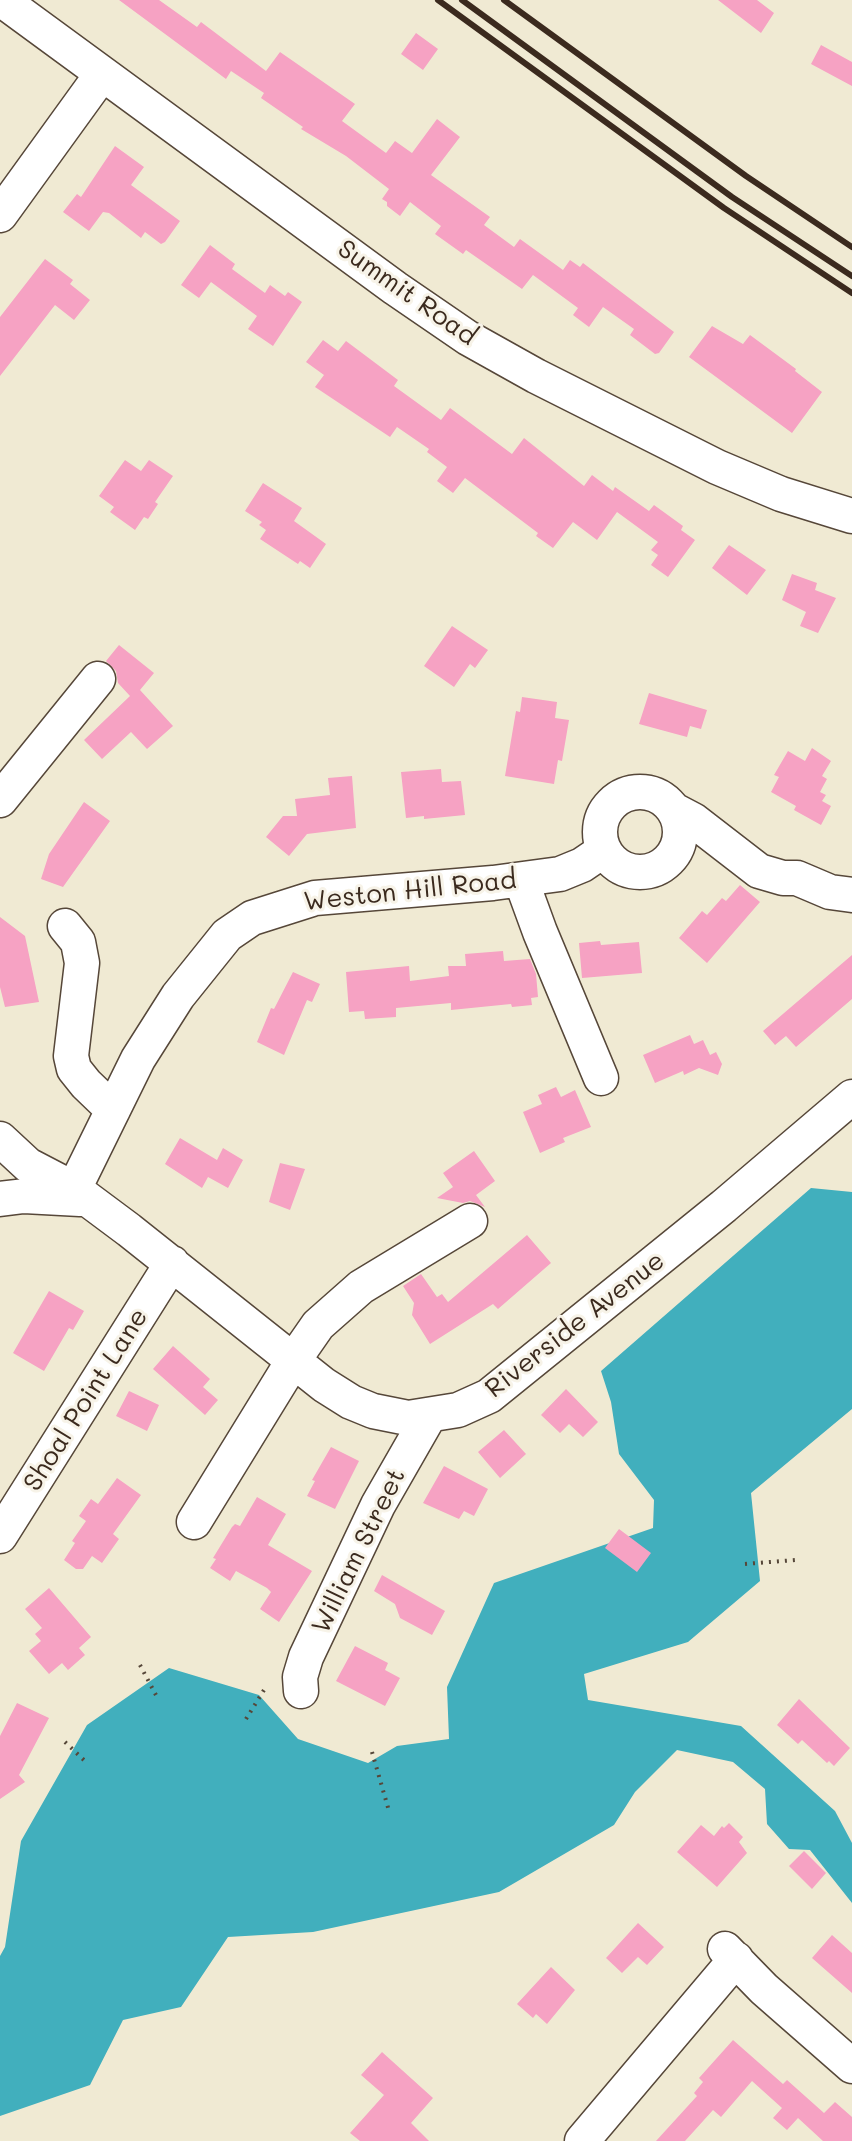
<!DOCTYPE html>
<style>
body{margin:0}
canvas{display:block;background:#f0ead3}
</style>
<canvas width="852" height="2141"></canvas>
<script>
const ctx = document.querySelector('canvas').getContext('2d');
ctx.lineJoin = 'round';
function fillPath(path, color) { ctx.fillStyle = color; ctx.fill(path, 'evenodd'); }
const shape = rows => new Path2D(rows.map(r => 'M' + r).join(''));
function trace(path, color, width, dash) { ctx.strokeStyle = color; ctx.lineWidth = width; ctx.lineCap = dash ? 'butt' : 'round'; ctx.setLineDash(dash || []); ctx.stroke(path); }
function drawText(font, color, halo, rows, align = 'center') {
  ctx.font = font + ' Mali,sans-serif'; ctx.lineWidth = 6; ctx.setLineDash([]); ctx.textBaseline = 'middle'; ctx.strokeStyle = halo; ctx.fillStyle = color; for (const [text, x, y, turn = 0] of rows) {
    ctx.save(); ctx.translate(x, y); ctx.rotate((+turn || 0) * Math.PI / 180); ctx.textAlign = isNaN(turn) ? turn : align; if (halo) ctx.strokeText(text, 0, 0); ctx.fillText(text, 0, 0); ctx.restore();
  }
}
const water = shape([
 [811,1188,852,1192,852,1409,751,1493,760,1581,688,1642,584,1674,588,1700,741,1726,835,1811,852,1843,852,1903,810,1850,789,1849,767,1824,765,1789,733,1762,677,1750,635,1792,614,1825,499,1892,313,1932,228,1937,181,2007,123,2020,90,2085,0,2116,0,1956,5,1947,21,1841,87,1725,169,1668,259,1695,298,1739,368,1763,397,1746,449,1739,447,1687,494,1583,653,1528,654,1500,619,1454,611,1402,601,1371]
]);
const building = shape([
 [119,0,159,0,197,27,201,22,266,71,280,52,355,104,342,121,386,153,395,141,412,153,437,119,460,137,431,175,490,217,484,225,514,247,520,239,563,270,570,260,580,267,583,263,674,332,659,353,655,354,630,335,634,329,603,307,589,327,573,315,578,308,533,275,522,289,466,250,463,254,435,234,441,226,410,202,400,216,387,206,387,202,382,199,389,189,346,156,301,129,303,127,261,98,264,93,231,71,226,79],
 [718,0,757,0,774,13,761,33],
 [416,33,438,49,423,70,401,54],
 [821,45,852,62,852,86,811,64],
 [115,146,144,167,131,185,180,221,165,242,161,244,145,232,141,238,109,213,103,212,89,231,63,212,77,194,81,197],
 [210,245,235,264,232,269,265,293,270,285,285,296,288,292,302,302,273,346,248,329,257,316,211,282,199,298,181,285],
 [45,259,73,280,70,284,90,300,74,320,55,305,0,376,0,317],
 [712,326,743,344,750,335,796,369,795,371,822,392,792,433,689,357],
 [323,340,338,351,346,341,398,380,394,386,441,420,450,408,512,454,524,438,584,486,592,475,613,491,615,487,649,511,654,505,683,526,681,530,695,540,668,577,651,565,658,555,651,550,658,542,617,512,597,540,573,522,553,548,536,536,538,533,465,478,453,493,437,481,447,467,427,452,429,449,397,427,390,437,315,387,324,375,306,362],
 [125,460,141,471,149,460,173,476,155,502,158,504,148,519,144,517,135,530,110,512,114,507,99,496],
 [263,483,302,508,294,521,326,544,310,568,300,561,298,564,260,539,266,530,259,525,262,522,245,511],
 [729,545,766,570,747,595,712,568],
 [792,574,817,583,815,590,836,598,818,633,800,626,806,612,782,600],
 [452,626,488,650,475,668,470,664,454,687,424,666],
 [119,645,154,673,140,690,173,726,147,749,131,732,102,759,84,740,130,696,118,683,116,671,106,661],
 [649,693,707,710,701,729,690,726,687,737,639,724],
 [522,697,557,702,555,718,569,720,562,761,558,760,554,784,505,776,516,711,520,712],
 [812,748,831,761,822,776,827,779,820,792,826,795,822,801,831,806,821,825,794,810,796,806,771,792,779,777,774,775,788,751,805,761],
 [441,769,442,782,461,781,465,815,424,819,424,816,406,818,401,772],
 [352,776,356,828,307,834,289,856,266,837,283,816,297,816,295,799,330,795,328,778],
 [84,802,110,821,63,887,41,879,49,854],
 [740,885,760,902,707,963,679,938,702,911,707,915,722,898,726,901],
 [0,917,25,936,39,1002,5,1007,0,987],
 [600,941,601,945,639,942,642,973,582,978,579,943],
 [503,951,504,961,530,959,536,974,538,997,531,998,532,1005,512,1007,511,1004,451,1010,451,1003,396,1008,396,1017,365,1019,364,1011,349,1012,346,972,409,966,410,981,449,976,448,966,466,966,465,954],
 [852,955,852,999,796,1047,786,1036,775,1045,763,1031],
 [293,972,320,984,312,1002,307,1000,284,1055,257,1042,271,1008,274,1009],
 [690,1035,694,1044,703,1040,710,1055,716,1052,722,1064,718,1075,699,1068,684,1075,683,1071,655,1083,643,1055],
 [556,1087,561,1097,575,1090,591,1127,563,1138,565,1142,540,1153,523,1112,542,1104,538,1095],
 [180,1138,217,1160,223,1148,243,1160,228,1188,208,1177,202,1188,165,1164],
 [474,1151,495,1181,476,1195,485,1207,470,1201,463,1203,437,1198,453,1187,443,1173],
 [280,1163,305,1169,290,1210,269,1202],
 [527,1235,551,1263,498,1309,493,1304,430,1344,412,1315,414,1303,403,1286,421,1274,437,1297,442,1294,448,1302],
 [49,1291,84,1311,73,1330,69,1328,44,1371,13,1353],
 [173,1346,210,1379,203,1387,218,1400,205,1415,153,1369],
 [566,1389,598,1422,583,1437,569,1424,560,1433,541,1415],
 [129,1391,159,1405,147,1431,116,1416],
 [504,1430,526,1454,500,1478,478,1452],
 [331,1447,359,1461,335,1509,307,1496,315,1481,312,1480],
 [444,1466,488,1489,474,1516,464,1511,459,1519,423,1503],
 [117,1478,141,1495,113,1534,119,1539,102,1563,92,1556,83,1569,76,1569,64,1560,75,1543,72,1541,86,1521,79,1516,91,1499,98,1504],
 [257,1497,286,1514,268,1545,312,1571,279,1622,260,1609,271,1592,267,1588,236,1571,230,1581,210,1568,216,1559,213,1558,232,1527,235,1524,240,1526],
 [619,1529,651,1553,637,1572,605,1548],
 [382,1575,445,1611,432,1635,400,1618,395,1604,374,1591],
 [49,1588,91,1637,79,1648,85,1655,68,1670,62,1663,49,1674,29,1651,41,1641,35,1634,42,1628,25,1609],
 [355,1646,388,1663,385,1670,400,1678,385,1706,336,1681],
 [799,1699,850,1748,834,1766,829,1761,827,1763,802,1740,798,1744,777,1725],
 [17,1703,49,1718,19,1775,25,1782,0,1799,0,1736],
 [729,1823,743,1837,739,1842,747,1853,717,1887,677,1852,701,1825,714,1836,722,1826,724,1828],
 [804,1851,826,1873,812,1889,789,1866],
 [638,1923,664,1947,647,1965,638,1957,622,1973,606,1958],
 [832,1935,852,1953,852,1993,812,1958],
 [551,1967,575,1990,547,2024,536,2014,533,2018,517,2004],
 [733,2040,783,2084,787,2080,824,2113,835,2102,852,2117,852,2141,823,2141,798,2118,787,2130,773,2118,782,2108,752,2081,721,2117,713,2110,685,2141,656,2141,697,2096,694,2093,703,2082,699,2078],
 [382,2052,433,2098,411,2123,429,2141,360,2141,350,2133,384,2095,361,2075]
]);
const path = shape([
 [745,1564,795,1560],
 [140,1665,157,1697],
 [246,1719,264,1690],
 [65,1742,87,1763],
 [372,1752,389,1811]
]);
const minor = shape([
 [2,0,395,288,468,338,536,376,717,467,781,494,852,516],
 [0,215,102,74],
 '600 832a40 40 0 1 1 80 0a40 40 0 1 1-80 0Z',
 [0,800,98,679],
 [674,810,693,820,759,871,783,878,797,878,830,892,852,895],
 [521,880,540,932,601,1078],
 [65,926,78,942,82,963,71,1056,74,1069,86,1084,113,1110],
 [0,1139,28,1165,74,1189,129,1230,324,1385,351,1402,373,1411,408,1418,458,1410,489,1396,724,1206,852,1097],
 [74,1189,138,1059,178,996,227,935,252,918,315,898,493,883,560,874,582,865,604,850],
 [0,1199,24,1196,80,1199],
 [194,1522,293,1361,318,1325,361,1287,470,1221],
 [0,1536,172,1263],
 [301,1691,300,1677,306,1657,378,1505,429,1416],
 [725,1949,764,1989,852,2066],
 [582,2141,736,1959]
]);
const rail = shape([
 [438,0,724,208,852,293],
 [462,0,732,197,852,276],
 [504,0,746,176,852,247]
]);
const streetNames = [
 ["Summit Road",407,293,35],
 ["Weston Hill Road",410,891,-6],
 ["Riverside Avenue",575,1325,-38],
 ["Shoal Point Lane",86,1400,-58],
 ["William Street",359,1551,-64]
];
fillPath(water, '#41afbd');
fillPath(building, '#f6a2c3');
trace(minor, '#564739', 37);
trace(path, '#564739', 4, [2, 6]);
trace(minor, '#fff', 34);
trace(rail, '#3b2a1e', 6);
drawText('26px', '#3b2a1e', '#f7f3e8', streetNames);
</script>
